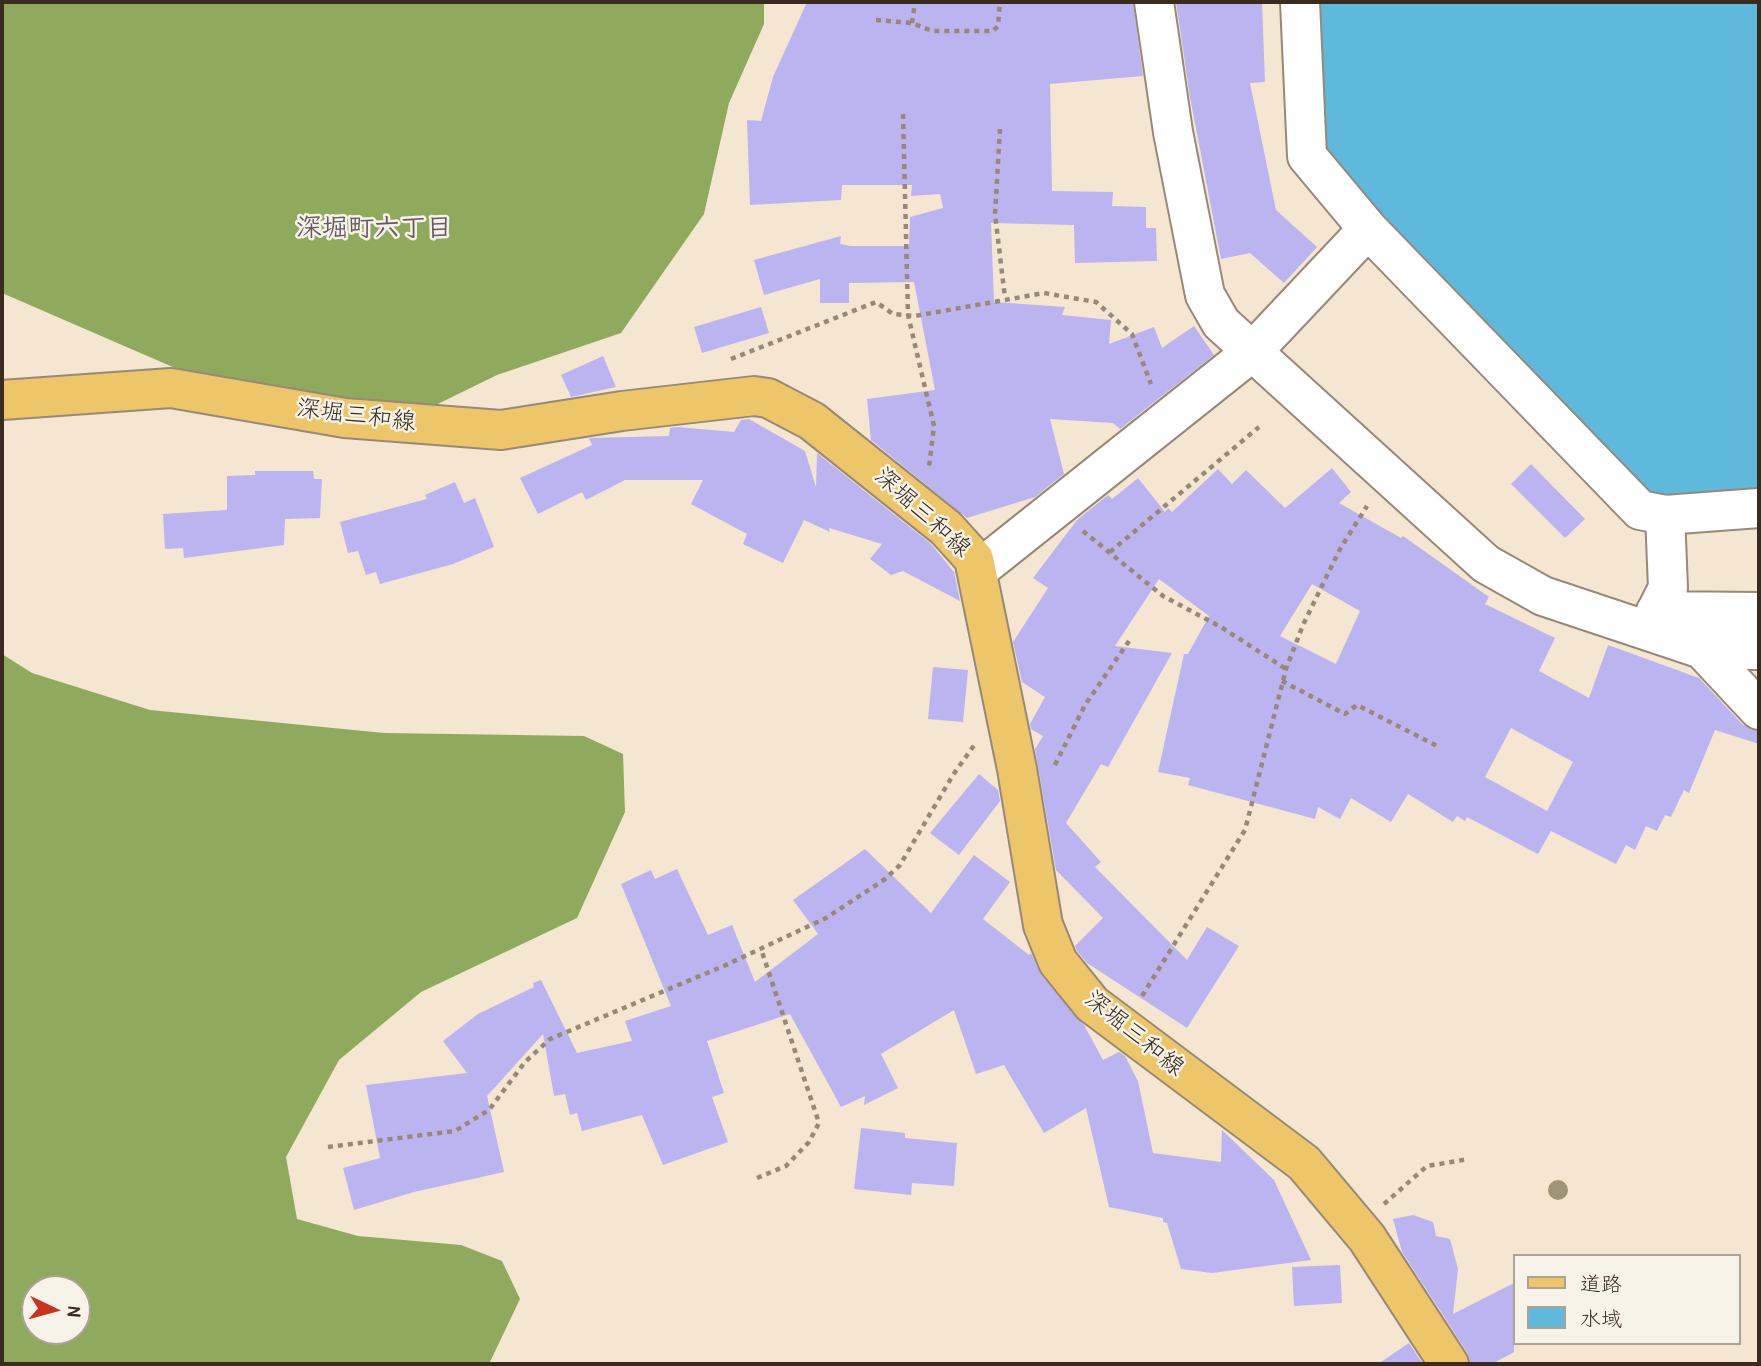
<!DOCTYPE html>
<meta charset="utf-8">
<style>
body{margin:0}
#map{position:relative;width:1761px;height:1366px;overflow:hidden;background:#f4e6d0;font-family:"Patrick Hand","Klee One",sans-serif}
canvas{display:block}
.frame{position:absolute;inset:0;border:4px solid #3b2a1e;pointer-events:none}
.legend{position:absolute;left:1513px;top:1254px;width:228px;height:91px;box-sizing:border-box;background:#f7f3e8;border:2px solid #aca397;margin:0;padding:9px 12px;list-style:none;font-size:21px;color:#3b2a1e}
.legend li{display:flex;align-items:center;gap:14px;height:35px}
.legend b{width:35px;border:2px solid #aca397}
.north{position:absolute;left:21px;top:1275px;width:70px;height:70px;box-sizing:border-box;background:#f7f3e8;border:2px solid #aca397;border-radius:50%;rotate:95deg;font-size:19px;font-weight:700;line-height:28px;text-align:center;color:#3b2a1e}
.north::after{content:'';display:block;margin:auto;width:24px;height:32px;background:#c8321e;clip-path:polygon(50% 0,100% 100%,50% 72%,0 100%)}
</style>
<div id="map">
<canvas width="1761" height="1366"></canvas>
<div class="frame"></div>
<ul class="legend">
<li><b style="height:9px;background:#ecc669"></b>道路</li>
<li><b style="height:19px;background:#5fb9dd"></b>水域</li>
</ul>
<div class="north">N</div>
</div>
<script>
const ctx = document.querySelector('canvas').getContext('2d');
ctx.lineJoin = 'round';
function fillPath(path, color) { ctx.fillStyle = color; ctx.fill(path, 'evenodd'); }
const shape = rows => new Path2D(rows.map(r => 'M' + r).join(''));
function trace(path, color, width, dash) { ctx.strokeStyle = color; ctx.lineWidth = width; ctx.lineCap = dash ? 'butt' : 'round'; ctx.setLineDash(dash || []); ctx.stroke(path); }
function drawText(font, color, halo, rows, align = 'center') {
  ctx.font = font + ' "Patrick Hand","Klee One",sans-serif'; ctx.lineWidth = 5; ctx.setLineDash([]); ctx.textBaseline = 'middle'; ctx.strokeStyle = halo; ctx.fillStyle = color; for (const [text, x, y, turn = 0] of rows) {
    ctx.save(); ctx.translate(x, y); ctx.rotate((+turn || 0) * Math.PI / 180); ctx.textAlign = isNaN(turn) ? turn : align; if (halo) ctx.strokeText(text, 0, 0); ctx.fillText(text, 0, 0); ctx.restore();
  }
}
const forest = shape([
 [2,2,764,2,764,24,729,103,704,214,621,333,497,375,399,423,258,404,2,293],
 [2,654,32,673,150,710,384,733,584,736,623,754,625,812,577,918,421,992,339,1060,286,1157,297,1219,358,1236,461,1245,502,1261,520,1299,489,1364,2,1364],
 [35,1289,77,1289,77,1331,35,1331]
]);
const water = shape([
 [1318,2,1759,2,1759,494,1654,502,1323,154]
]);
const building = shape([
 [807,2,1133,2,1143,76,1050,84,1052,191,1113,192,1112,206,1146,207,1146,228,1156,228,1157,261,1075,263,1074,225,991,223,994,302,1065,307,1062,315,1111,320,1109,344,1154,327,1162,348,1194,326,1214,355,1120,429,1113,423,1050,419,1064,474,1035,497,967,518,871,440,867,399,935,390,914,282,849,283,849,303,820,303,820,279,764,295,754,260,841,236,840,244,850,246,909,246,910,217,943,208,940,194,911,196,912,185,842,185,841,200,750,205,747,120,761,121,773,77],
 [1176,2,1262,2,1265,82,1250,83,1276,210,1317,247,1284,283,1250,253,1221,259,1190,97],
 [761,307,769,333,702,353,694,327],
 [603,356,616,387,571,397,561,375],
 [749,419,805,451,816,487,817,453,931,544,954,572,960,601,903,571,891,575,870,559,882,544,829,528,830,532,804,520,783,563,743,544,747,534,691,504,703,480,625,480,586,500,582,492,538,514,520,478,592,445,589,438,669,436,670,428,677,427,734,432,741,420],
 [1531,464,1585,519,1565,538,1511,484],
 [1332,468,1351,492,1339,503,1401,538,1403,536,1489,597,1485,604,1555,638,1539,671,1589,698,1608,645,1699,678,1743,725,1759,731,1759,744,1715,730,1689,793,1684,790,1671,817,1665,815,1657,831,1646,826,1635,850,1626,845,1616,864,1551,831,1538,854,1467,817,1465,821,1457,816,1453,822,1408,794,1391,822,1351,798,1340,819,1318,807,1315,819,1248,801,1188,785,1190,778,1158,772,1184,654,1188,654,1209,616,1159,579,1115,646,1172,653,1108,767,1101,764,1066,823,1101,862,1095,867,1187,960,1207,927,1239,946,1187,1028,1087,963,1077,951,1075,946,1103,918,1056,870,1035,749,1043,736,1031,729,1030,724,1045,697,1022,682,1013,642,1048,588,1033,578,1077,520,1108,495,1112,499,1138,478,1165,512,1168,508,1172,512,1218,469,1232,484,1246,470,1285,508],
 [1312,584,1360,611,1336,664,1280,636],
 [1511,728,1573,762,1547,811,1485,777],
 [255,471,313,471,314,479,322,479,320,518,285,519,284,545,184,558,183,548,165,549,163,514,227,510,227,476,255,475],
 [455,482,464,503,475,498,494,547,453,564,380,584,376,572,366,575,358,551,348,553,340,522,427,499,425,495],
 [933,667,968,670,963,722,928,719],
 [979,774,998,790,1000,801,959,855,930,833],
 [865,849,931,913,974,855,1010,882,983,919,1029,955,1031,953,1041,975,1084,1025,1103,1060,1119,1052,1125,1056,1138,1081,1153,1153,1221,1162,1222,1130,1274,1180,1311,1260,1212,1273,1181,1269,1167,1223,1163,1222,1163,1218,1109,1207,1086,1108,1044,1133,1004,1065,976,1074,954,1010,881,1054,898,1088,864,1105,865,1096,841,1107,790,1014,707,1041,724,1093,712,1097,728,1142,663,1165,642,1115,582,1131,577,1113,570,1115,565,1094,554,1096,543,1034,487,1096,504,1172,414,1192,354,1210,343,1168,380,1158,366,1085,467,1073,443,1041,478,1014,534,987,533,983,541,980,577,1053,632,1041,625,1021,671,1006,621,884,651,870,655,879,677,869,708,935,732,925,755,982,818,934,793,900],
 [861,1128,905,1133,905,1138,957,1143,954,1186,912,1183,911,1195,854,1189],
 [1413,1215,1433,1222,1436,1236,1450,1239,1458,1269,1453,1314,1514,1283,1514,1352,1492,1364,1471,1364,1467,1352,1402,1252,1393,1219],
 [1340,1265,1342,1303,1294,1306,1292,1267],
 [1409,1343,1423,1364,1378,1364]
]);
const path = shape([
 [876,20,912,23,932,31,993,31,998,26,1000,2],
 [912,23,915,2],
 [903,114,908,315,934,426,929,467],
 [1000,129,995,214,1005,298],
 [731,359,876,302,893,314,915,316,1044,293,1096,302,1132,334,1151,384],
 [1083,531,1163,596,1221,627,1286,669],
 [1110,552,1259,427],
 [1282,681,1345,714,1357,705,1439,747],
 [1055,765,1085,705,1129,641],
 [1142,996,1245,830,1286,669,1303,625,1340,549,1367,506],
 [328,1147,455,1131,489,1110,525,1062,550,1039,726,965,826,918,885,879,900,865,953,775,975,744],
 [757,1178,786,1166,809,1142,819,1123,761,949],
 [1384,1204,1427,1166,1469,1159]
]);
const minor = shape([
 [1154,2,1173,132,1205,295,1221,323,1486,564,1543,596,1702,649,1759,710],
 [1300,2,1307,156,1368,229,1640,510,1665,515,1759,508],
 [977,571,1252,352,1368,229],
 [1656,611,1759,612],
 [1647,630,1668,588,1665,515],
 [1702,649,1759,650]
]);
const major = shape([
 [2,400,171,388,345,418,501,430,622,411,754,396,768,398,812,421,946,528,974,559,1017,769,1043,925,1058,962,1092,1004,1304,1163,1367,1238,1449,1364]
]);
const trees = [
 [1558,1190]
];
const streetNames = [
 ["深堀三和線",356,416,7],
 ["深堀三和線",922,513,42],
 ["深堀三和線",1134,1034,39]
];
const neighbourhoodNames = [
 ["深堀町六丁目",374,229]
];
fillPath(forest, '#8faa5c');
fillPath(water, '#5fb9dd');
fillPath(building, '#bcb4f0');
trace(minor, '#988877', 42);
trace(major, '#988877', 42);
trace(path, '#988877', 4.5, [5, 5]);
trace(minor, '#fff', 38);
trace(major, '#ecc669', 38);
ctx.fillStyle = '#9f9478';
for (const [x, y] of trees) { ctx.beginPath(); ctx.arc(x, y, 10, 0, 2 * Math.PI); ctx.fill(); }
drawText('24px', '#3b2a1e', '#f7f3e8', streetNames);
drawText('bold 26px', '#685a68', '#f7f3e8', neighbourhoodNames);
</script>
